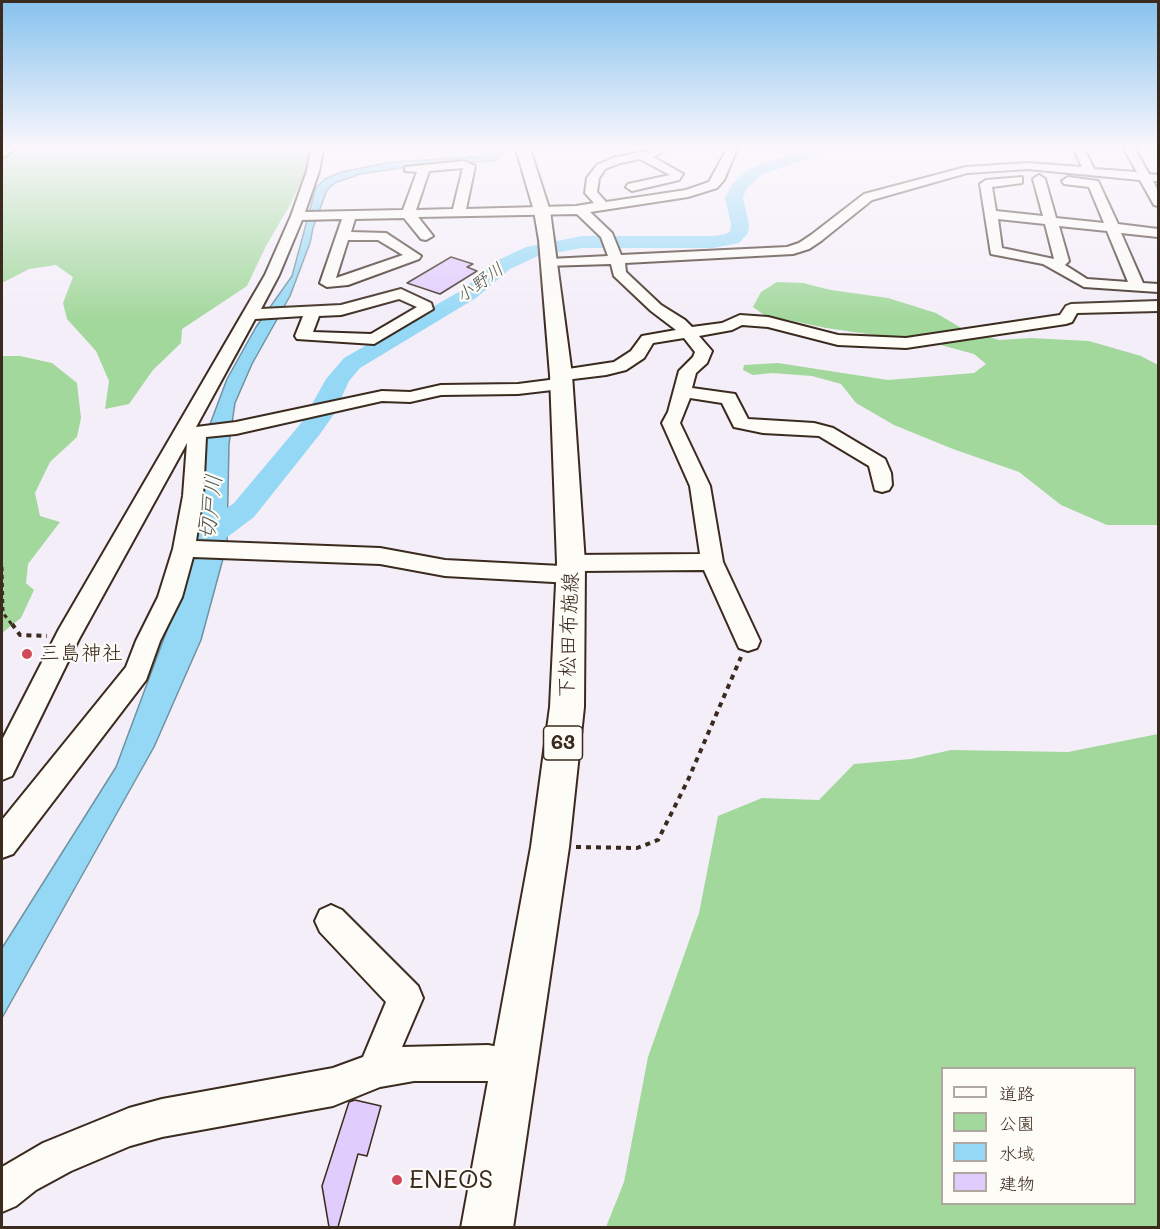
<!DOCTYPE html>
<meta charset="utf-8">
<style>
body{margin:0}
#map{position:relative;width:1160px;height:1229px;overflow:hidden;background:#f4eef9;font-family:Mali,"Klee One",sans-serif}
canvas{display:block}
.frame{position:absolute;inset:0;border:3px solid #3b2a1e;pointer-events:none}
.legend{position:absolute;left:941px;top:1067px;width:195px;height:138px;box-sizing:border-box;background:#fdfcf7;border:2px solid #afa8a0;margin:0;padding:8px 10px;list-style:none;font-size:18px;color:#3b2a1e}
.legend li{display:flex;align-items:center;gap:12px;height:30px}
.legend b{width:30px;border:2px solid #afa8a0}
</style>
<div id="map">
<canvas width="1160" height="1229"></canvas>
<div class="frame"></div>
<ul class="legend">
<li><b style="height:8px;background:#fdfcf7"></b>道路</li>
<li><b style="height:16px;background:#a2d89c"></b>公園</li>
<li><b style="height:16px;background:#94d8f6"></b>水域</li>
<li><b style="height:16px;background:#e0ccfd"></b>建物</li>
</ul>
</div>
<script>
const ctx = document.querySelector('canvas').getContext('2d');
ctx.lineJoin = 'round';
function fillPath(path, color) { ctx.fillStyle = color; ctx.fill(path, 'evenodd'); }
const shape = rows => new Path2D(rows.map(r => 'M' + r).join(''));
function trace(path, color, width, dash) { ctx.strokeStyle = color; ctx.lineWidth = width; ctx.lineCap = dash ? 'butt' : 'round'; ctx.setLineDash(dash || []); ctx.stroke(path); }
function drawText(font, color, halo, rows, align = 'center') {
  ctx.font = font + ' Mali,"Klee One",sans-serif'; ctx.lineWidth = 4.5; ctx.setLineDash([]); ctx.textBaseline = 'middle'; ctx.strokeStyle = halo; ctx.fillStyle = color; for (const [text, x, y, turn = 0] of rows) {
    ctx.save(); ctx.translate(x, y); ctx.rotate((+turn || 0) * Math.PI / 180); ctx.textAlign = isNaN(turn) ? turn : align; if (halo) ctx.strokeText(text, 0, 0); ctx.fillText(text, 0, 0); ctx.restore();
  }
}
const green = shape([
 [36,149,91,149,92,151,142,149,210,149,219,151,283,149,297,151,308,157,307,169,290,205,266,246,247,286,182,329,181,343,153,370,129,404,105,409,109,381,96,351,67,319,63,303,73,277,56,265,29,269,2,283,2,158,22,151],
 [777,282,803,283,831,290,888,298,936,313,963,329,999,340,1030,338,1089,341,1141,356,1158,365,1158,525,1107,525,1061,505,1019,472,953,449,894,425,856,403,841,384,812,376,772,373,753,375,743,370,744,365,778,363,888,380,974,373,986,364,974,354,937,344,826,328,764,315,753,307,761,292],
 [2,356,20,356,52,363,77,383,81,418,77,437,50,462,35,493,40,516,60,522,28,564,26,583,34,590,21,618,2,633],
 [1158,734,1158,1227,606,1227,624,1182,648,1057,699,913,718,816,762,798,819,800,854,764,911,759,951,750,1068,752],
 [1134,1068,1134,1204,942,1204,942,1068]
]);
const water = shape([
 [487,149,500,149,502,155,495,161,428,164,360,174,335,183,327,190,313,228,310,243,290,296,252,364,235,403,229,444,227,544,201,640,154,747,2,1018,2,948,116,767,170,622,196,538,204,440,227,379,256,327,292,276,316,187,325,179,341,172,392,162,476,157,487,154,487,149]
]);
const river = shape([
 [807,149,829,149,826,152,761,175,746,189,743,198,749,224,748,233,739,243,713,248,582,248,538,256,510,269,476,298,360,368,349,381,334,414,320,434,254,517,222,541,211,545,200,541,196,534,200,527,234,503,302,422,326,379,344,358,462,290,496,261,526,247,582,236,713,236,726,234,730,231,731,224,725,198,733,183,749,169,807,149]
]);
const building = shape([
 [451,257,473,264,467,267,477,271,440,294,407,283,451,257],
 [355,1100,381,1106,367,1156,358,1154,338,1227,329,1227,322,1186,349,1102,355,1100]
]);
const pathFar1 = shape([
 [2,567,3,613,13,626]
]);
const path = shape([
 [12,624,20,635,47,636],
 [576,847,637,848,658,840,688,780,741,657]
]);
const minor = shape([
 [2,149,13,149,14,150,2,158,2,149],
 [311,149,323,149,319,171,305,212,403,210,417,172,405,171,405,167,464,161,475,166,466,209,576,206,594,203,585,193,587,178,597,165,613,158,655,149,668,149,653,157,683,174,679,180,632,191,626,187,628,184,670,175,640,159,620,163,605,169,599,178,597,192,606,202,686,190,709,182,727,149,737,149,724,180,717,188,688,197,590,212,612,233,621,255,787,247,799,243,811,235,864,194,966,167,1028,163,1082,167,1074,149,1084,149,1094,169,1137,172,1124,149,1135,149,1149,174,1158,175,1158,181,1153,181,1158,191,1158,206,1154,205,1140,180,1028,169,967,173,872,200,821,241,809,249,793,254,625,263,626,272,661,305,685,320,692,327,722,323,740,315,768,317,838,335,906,338,1060,315,1066,306,1071,304,1158,301,1158,311,1077,313,1072,322,1066,324,906,348,838,345,768,327,742,325,732,330,699,336,712,351,707,363,696,373,692,388,735,394,748,419,814,423,833,428,885,459,891,473,892,485,889,490,882,492,875,490,869,466,819,436,763,433,734,427,722,403,690,398,680,423,710,486,723,562,760,641,757,648,748,651,739,648,704,570,580,571,582,575,579,581,571,583,445,576,380,564,193,557,182,597,160,641,146,680,13,854,2,858,2,820,126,667,136,641,158,597,173,549,183,496,187,443,79,639,12,776,2,780,2,740,59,629,265,275,291,216,307,171,311,149],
 [463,168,453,209,416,210,429,171,463,168],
 [577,214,601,237,608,256,550,259,545,260,543,263,545,266,611,264,614,276,651,311,676,330,642,336,631,351,614,362,555,371,552,375,557,379,518,384,441,385,410,392,382,391,236,422,196,427,255,319,303,316,295,336,297,339,374,344,433,309,431,303,401,289,341,305,261,309,279,275,302,220,342,219,320,283,327,287,348,285,419,259,421,256,386,233,351,232,355,219,404,218,421,239,426,240,433,236,418,217,577,214],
 [348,240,378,240,403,255,336,278,348,240],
 [399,299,417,307,371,334,313,332,319,316,341,315,399,299],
 [684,338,695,352,693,357,679,371,668,412,662,423,690,486,700,554,571,555,563,557,560,563,561,566,445,560,380,548,196,541,203,496,206,437,236,434,382,401,410,402,441,395,518,394,561,389,567,388,570,384,565,380,606,375,626,370,644,358,653,343,684,338],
 [1039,175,1045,179,1056,218,1104,223,1089,187,1064,184,1062,181,1068,177,1098,181,1118,224,1158,229,1158,237,1121,233,1143,283,1158,284,1158,292,1084,287,1043,264,991,254,980,184,986,180,1022,177,1022,183,992,187,996,211,1043,216,1033,179,1039,175],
 [998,219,1045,224,1054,259,1002,248,998,219],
 [1059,226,1107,231,1128,282,1087,279,1065,265,1069,261,1059,226],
 [331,905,342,910,418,986,423,998,402,1047,488,1045,515,1050,528,1055,533,1068,528,1081,515,1086,488,1081,414,1081,380,1087,333,1106,162,1137,130,1146,71,1171,36,1190,16,1206,2,1212,2,1167,43,1143,129,1108,162,1099,333,1068,363,1057,386,1002,320,932,315,921,320,910,331,905]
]);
const major = shape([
 [516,149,530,149,550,211,572,375,585,563,584,707,569,847,513,1228,461,1228,531,847,550,707,557,563,550,375,539,240,534,211,516,149]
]);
const markers = [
 [27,654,6,"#d1495b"],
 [397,1180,6,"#d1495b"]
];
const farWaternames = [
 ["小野川",480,283,-36]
];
const shields = [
 [563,743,39]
];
const shieldNames = [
 ["63",563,743]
];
const streetNames = [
 ["下松田布施線",569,635,-88]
];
const poiNames = [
 ["三島神社",39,654]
];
const waterNames = [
 ["切戸川",211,507,-83]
];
const nearPoinames = [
 ["ENEOS",409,1180]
];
fillPath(green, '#a2d89c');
fillPath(water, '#94d8f6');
trace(water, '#7092a0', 1.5);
fillPath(river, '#94d8f6');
fillPath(building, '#e0ccfd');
trace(building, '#3b2a1e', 1.5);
trace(minor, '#3b2a1e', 4);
trace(major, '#3b2a1e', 4);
trace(pathFar1, '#3b2a1e', 3, [4, 4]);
trace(path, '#3b2a1e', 4, [5, 5]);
fillPath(minor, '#fdfcf7');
fillPath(major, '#fdfcf7');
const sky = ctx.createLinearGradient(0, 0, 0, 321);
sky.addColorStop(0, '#86c2ee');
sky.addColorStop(0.46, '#faf7fc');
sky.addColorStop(1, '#faf7fc00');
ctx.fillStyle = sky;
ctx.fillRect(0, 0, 1160, 321);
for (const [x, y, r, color] of markers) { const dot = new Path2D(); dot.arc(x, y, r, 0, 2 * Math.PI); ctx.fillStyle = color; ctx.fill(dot); trace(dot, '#fdfcf7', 2); }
drawText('italic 18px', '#515654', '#fdfcf7', farWaternames);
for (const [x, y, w] of shields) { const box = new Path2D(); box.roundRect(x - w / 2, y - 17, w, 34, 4.5); ctx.fillStyle = '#fdfcf7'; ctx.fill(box); trace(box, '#3b2a1e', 1.5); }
drawText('bold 20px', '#3b2a1e', null, shieldNames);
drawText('21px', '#3b2a1e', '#fdfcf7', streetNames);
drawText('21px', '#3b2a1e', '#fdfcf7', poiNames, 'left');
drawText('italic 22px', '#515654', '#fdfcf7', waterNames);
drawText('26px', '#3b2a1e', '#fdfcf7', nearPoinames, 'left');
</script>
